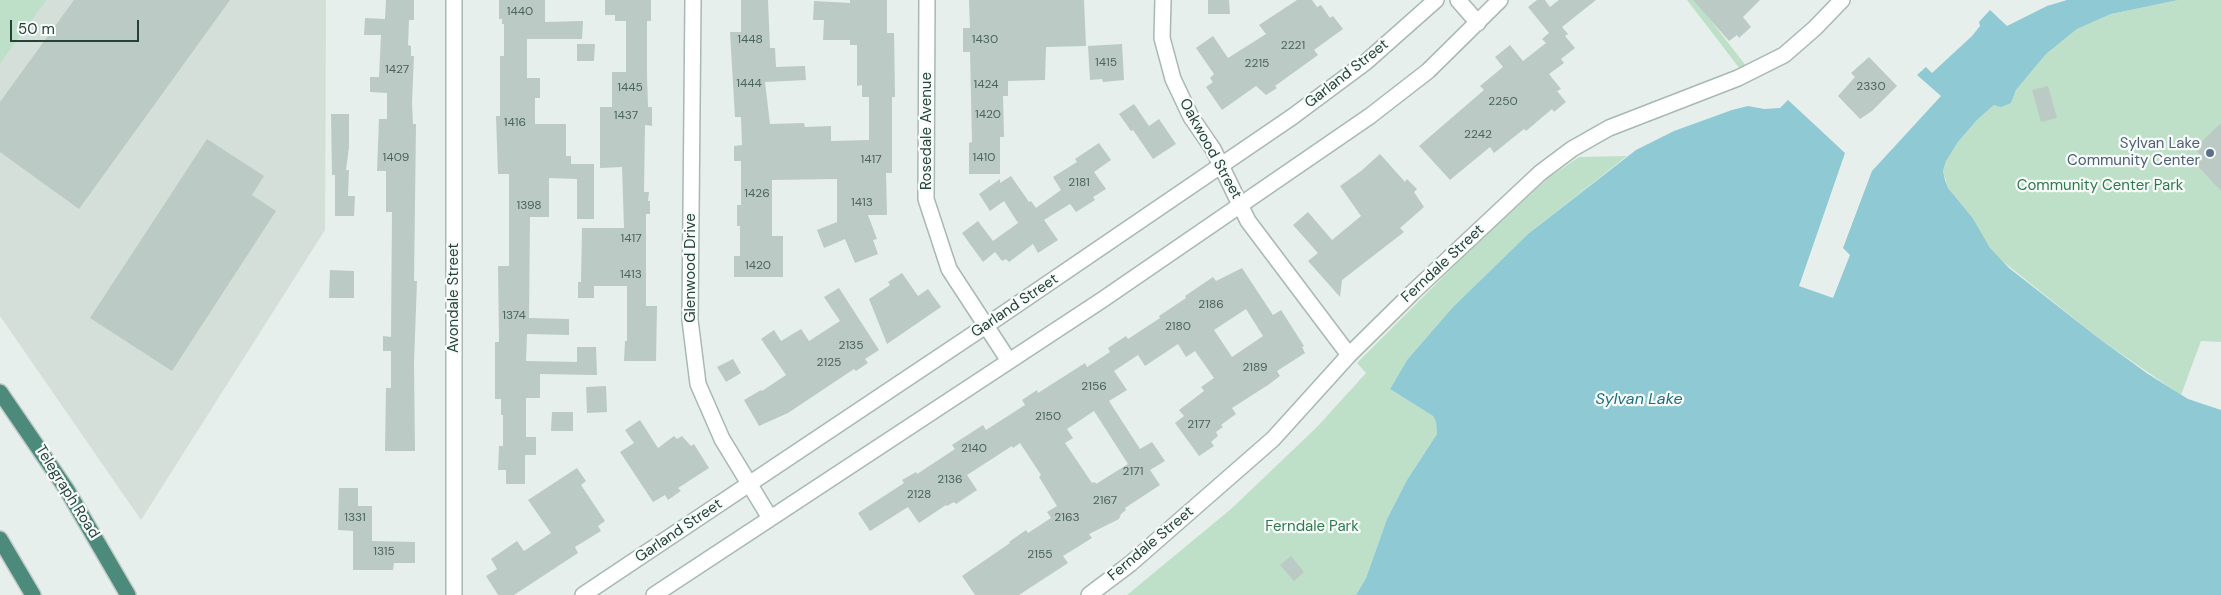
<!DOCTYPE html>
<style>
body{margin:0}
#map{position:relative;width:2221px;height:595px;overflow:hidden;background:#e6efeb;font-family:"DM Sans",sans-serif}
canvas{display:block}
.scale{position:absolute;left:10px;top:20px;width:129px;height:22px;box-sizing:border-box;border:2px solid #24423a;border-top:0;padding-left:6px;font-size:15px;line-height:18px;white-space:nowrap;color:#24423a;-webkit-text-stroke:4px #f7fbf9;paint-order:stroke}
</style>
<div id="map">
<canvas width="2221" height="595"></canvas>
<div class="scale">50 m</div>
</div>
<script>
const ctx = document.querySelector('canvas').getContext('2d');
ctx.lineJoin = 'round';
function fillPath(path, color) { ctx.fillStyle = color; ctx.fill(path, 'evenodd'); }
const shape = rows => new Path2D(rows.map(r => 'M' + r).join(''));
function trace(path, color, width, dash) { ctx.strokeStyle = color; ctx.lineWidth = width; ctx.lineCap = dash ? 'butt' : 'round'; ctx.setLineDash(dash || []); ctx.stroke(path); }
function drawText(font, color, halo, rows, align = 'center') {
  ctx.font = font + ' "DM Sans",sans-serif'; ctx.lineWidth = 4.5; ctx.setLineDash([]); ctx.textBaseline = 'middle'; ctx.strokeStyle = halo; ctx.fillStyle = color; for (const [text, x, y, turn = 0] of rows) {
    ctx.save(); ctx.translate(x, y); ctx.rotate((+turn || 0) * Math.PI / 180); ctx.textAlign = isNaN(turn) ? turn : align; if (halo) ctx.strokeText(text, 0, 0); ctx.fillText(text, 0, 0); ctx.restore();
  }
}
const built = shape([
 [47,0,326,0,325,230,141,520,0,316,0,64]
]);
const green = shape([
 [0,0,47,0,0,64],
 [1687,0,1695,0,1747,67,1740,69],
 [2177,0,2221,0,2221,342,2201,341,2181,395,2101,340,1995,255,1983,239,1972,217,1948,188,1943,171,1946,161,1958,142,1977,120,1994,105,2011,103,2016,90,2046,54,2077,29,2111,14],
 [1627,156,1528,234,1453,307,1407,360,1390,389,1433,416,1436,422,1437,434,1407,480,1387,519,1366,578,1356,595,1127,595,1231,509,1317,427,1366,373,1357,363,1468,252,1548,178,1579,157]
]);
const water = shape([
 [2067,0,2178,0,2111,14,2077,29,2046,54,2016,90,2011,103,2001,107,1994,105,1977,120,1958,142,1946,161,1943,171,1945,180,1948,188,1972,217,1990,248,2009,268,2101,340,2148,374,2188,399,2221,410,2221,595,1356,595,1366,578,1387,519,1407,480,1437,434,1436,422,1433,416,1390,389,1407,360,1453,307,1528,234,1636,150,1674,131,1732,110,1748,106,1764,109,1780,108,1788,100,1845,153,1799,286,1833,298,1850,255,1843,248,1872,171,1941,96,1917,75,1926,67,1932,73,1972,36,1980,26,1979,22,1990,10,2007,26,2047,6]
]);
const building = shape([
 [74,0,230,0,79,209,0,152,0,102],
 [386,0,414,0,414,20,409,20,408,45,411,46,411,56,414,56,412,103,413,124,416,124,414,281,417,281,414,363,415,451,385,451,386,388,391,388,391,351,383,351,383,336,391,337,392,212,386,212,386,171,377,171,379,119,387,119,387,93,370,92,370,77,379,77,381,35,364,35,365,18,385,19],
 [499,0,545,0,545,22,583,21,582,39,527,39,527,78,540,78,540,98,535,98,535,124,566,124,566,156,571,156,571,164,594,164,594,219,577,219,577,179,549,178,549,217,530,217,529,318,569,319,569,335,527,334,526,361,577,362,577,347,596,347,597,375,540,374,540,398,526,398,526,437,536,437,536,455,525,455,525,484,506,484,506,470,498,470,499,446,503,446,503,415,501,415,501,399,495,399,495,342,499,342,498,266,509,266,509,174,498,174,496,116,500,116,500,56,504,56,504,24,502,24,502,19,499,19],
 [605,0,651,0,651,21,647,21,647,76,648,107,652,107,652,126,645,125,644,192,649,192,648,201,650,201,650,214,646,214,646,306,657,306,656,361,624,361,625,341,627,341,627,286,594,286,594,298,578,298,578,282,581,282,582,228,624,228,622,167,600,168,600,107,612,107,612,72,626,72,626,21,615,21,615,15,605,15],
 [741,0,768,0,770,48,775,48,776,67,805,66,806,80,765,82,770,124,804,123,805,127,831,126,831,141,869,140,869,97,862,97,862,85,857,86,857,45,850,45,850,40,823,40,824,20,813,20,814,1,850,3,850,0,887,0,887,33,894,33,895,97,892,97,892,173,886,173,887,215,868,215,877,239,873,240,878,254,855,263,845,239,824,248,817,230,837,222,837,179,772,180,772,236,783,236,783,277,734,277,734,256,740,256,740,226,737,226,737,205,741,205,741,161,734,161,734,146,742,145,741,117,735,117,730,32,741,32],
 [969,0,1084,0,1086,46,1046,47,1045,80,1008,81,1008,96,1003,96,1004,137,1000,137,1000,174,969,174,969,143,972,142,970,52,963,52,963,28,970,28],
 [1208,0,1229,0,1230,14,1208,14],
 [1297,0,1312,0,1317,7,1321,5,1330,18,1333,16,1343,29,1314,50,1318,55,1275,86,1277,88,1266,95,1256,86,1222,110,1206,87,1213,82,1210,78,1214,74,1196,48,1213,36,1228,58,1266,34,1259,25],
 [1537,0,1545,0,1550,7,1559,0,1596,0,1562,27,1568,34,1565,36,1575,48,1561,59,1564,63,1549,74,1561,89,1557,91,1566,102,1554,112,1552,109,1526,131,1524,129,1494,153,1490,147,1450,180,1419,146,1484,90,1480,86,1503,67,1495,57,1510,45,1523,61,1546,43,1542,39,1549,33,1528,7],
 [1693,0,1760,0,1743,17,1751,27,1739,38,1737,35,1729,41],
 [577,44,595,44,594,61,577,61],
 [1122,44,1124,80,1103,82,1102,79,1090,80,1088,46],
 [1869,57,1897,86,1872,111,1860,119,1838,96,1855,77,1851,73],
 [2048,86,2057,118,2041,122,2032,90],
 [1134,104,1149,126,1159,119,1176,144,1153,159,1133,130,1131,131,1119,114],
 [331,114,349,114,349,147,346,170,349,170,348,196,355,196,354,216,335,216,335,175,332,175],
 [2221,123,2221,191,2196,164,2202,158,2195,148],
 [207,139,264,176,252,195,276,211,172,371,90,318],
 [1099,143,1111,160,1094,172,1106,189,1093,197,1095,200,1076,212,1070,204,1044,220,1058,240,1038,253,1033,244,1009,262,1006,259,1002,261,995,252,983,262,962,233,978,221,993,241,1018,223,1004,201,990,211,979,194,1000,179,1000,183,1011,176,1029,202,1031,201,1036,208,1061,190,1053,177,1077,162,1075,159],
 [1380,154,1405,182,1407,179,1417,189,1414,192,1424,207,1400,228,1404,232,1342,280,1340,297,1308,261,1318,253,1293,225,1308,212,1332,240,1361,216,1340,186,1361,171],
 [1242,268,1273,315,1281,310,1304,346,1302,347,1305,353,1277,371,1280,376,1268,385,1232,408,1236,414,1221,425,1223,427,1216,432,1218,436,1211,442,1214,446,1199,456,1175,423,1184,416,1179,410,1204,391,1201,387,1214,378,1195,351,1186,357,1178,344,1145,366,1138,355,1114,371,1127,390,1109,401,1140,449,1152,442,1165,461,1150,470,1160,485,1125,508,1126,510,1121,514,1119,519,1089,534,1092,538,1063,556,1068,563,1019,595,975,595,962,576,1010,543,1009,542,1026,530,1028,533,1051,518,1047,512,1057,506,1039,477,1041,475,1020,443,1013,448,1012,446,967,475,977,490,956,504,954,502,947,506,946,505,919,523,908,507,870,531,858,513,904,483,902,480,916,472,917,474,955,449,952,445,983,425,986,430,1025,405,1022,400,1037,390,1038,393,1085,363,1087,367,1110,352,1108,348,1126,336,1128,339,1160,318,1159,316,1186,298,1185,296,1213,277,1216,281],
 [1246,309,1263,336,1232,357,1214,330],
 [1094,411,1128,464,1096,484,1095,482,1092,483,1065,443,1073,438,1067,429],
 [330,270,354,271,354,298,329,298],
 [902,273,918,296,928,289,941,307,887,344,869,299,890,285,888,282],
 [839,288,879,350,865,359,868,363,856,371,854,369,788,413,759,426,744,400,761,390,762,391,786,375,761,339,774,330,781,341,801,329,809,341,840,321,824,297],
 [733,359,741,373,726,382,717,367],
 [606,386,607,412,587,413,586,387],
 [552,412,573,412,573,431,551,431],
 [640,420,658,448,674,436,677,439,682,436,691,446,694,444,709,468,678,488,681,491,668,500,665,495,653,502,620,452,634,443,625,430],
 [577,468,586,481,581,485,605,521,598,526,601,531,575,547,578,553,514,595,498,595,486,576,497,569,491,559,517,541,524,551,551,533,528,500],
 [339,488,358,488,358,506,372,506,372,541,415,542,415,563,394,563,393,570,353,570,353,531,338,530],
 [1291,556,1304,572,1294,581,1280,565]
]);
const minor = shape([
 [454,0,454,595],
 [693,0,690,320,698,384,722,439,770,518],
 [927,0,926,199,949,269,1009,361],
 [1163,0,1162,38,1173,79,1191,117,1213,149,1248,221,1349,355],
 [1458,0,1478,23],
 [583,595,987,325,1292,117,1366,62,1436,0],
 [654,595,1102,300,1370,116,1428,71,1500,0],
 [1089,595,1130,564,1273,439,1349,355,1413,292,1540,173,1572,149,1609,128,1738,78,1784,55,1815,28,1842,0]
]);
const trunk = shape([
 [0,392,67,490,128,595],
 [0,539,33,595]
]);
const markers = [
 [2210,153,5,"#5c6f8a"]
];
const numberNames = [
 ["1440",520,12],
 ["1448",750,40],
 ["1430",985,40],
 ["2221",1293,46],
 ["1415",1106,63],
 ["2215",1257,64],
 ["1427",397,70],
 ["1444",749,84],
 ["1424",986,85],
 ["2330",1871,87],
 ["1445",630,88],
 ["2250",1503,102],
 ["1420",988,115],
 ["1437",626,116],
 ["1416",515,123],
 ["2242",1478,135],
 ["1409",396,158],
 ["1410",984,158],
 ["1417",871,160],
 ["2181",1079,183],
 ["1426",757,194],
 ["1413",862,203],
 ["1398",529,206],
 ["1417",631,239],
 ["1420",758,266],
 ["1413",631,275],
 ["2186",1211,305],
 ["1374",514,316],
 ["2180",1178,327],
 ["2135",851,346],
 ["2125",829,363],
 ["2189",1255,368],
 ["2156",1094,387],
 ["2150",1048,417],
 ["2177",1199,425],
 ["2140",974,449],
 ["2171",1133,472],
 ["2136",950,480],
 ["2128",919,495],
 ["2167",1105,501],
 ["1331",355,518],
 ["2163",1067,518],
 ["1315",384,552],
 ["2155",1040,555]
];
const streetNames = [
 ["Garland Street",1347,74,-38],
 ["Rosedale Avenue",927,131,-90],
 ["Oakwood Street",1210,149,61],
 ["Ferndale Street",1443,264,-43],
 ["Glenwood Drive",691,268,-90],
 ["Avondale Street",454,298,-90],
 ["Garland Street",1015,306,-34],
 ["Telegraph Road",67,492,58],
 ["Garland Street",679,531,-34],
 ["Ferndale Street",1151,544,-40]
];
const serviceNames = [
 ["Sylvan Lake",2200,144],
 ["Community Center",2200,161]
];
const parkNames = [
 ["Community Center Park",2100,186],
 ["Ferndale Park",1312,527]
];
const waterNames = [
 ["Sylvan Lake",1639,400]
];
fillPath(built, '#d4dfda');
fillPath(green, '#bfe0c8');
fillPath(water, '#8ec9d4');
fillPath(building, '#bbcac4');
trace(minor, '#a8b8b2', 18);
trace(trunk, '#c2cac8', 18);
trace(minor, '#fff', 15);
trace(trunk, '#4c8a7c', 15);
for (const [x, y, r, color] of markers) { const dot = new Path2D(); dot.arc(x, y, r, 0, 2 * Math.PI); ctx.fillStyle = color; ctx.fill(dot); trace(dot, '#f7fbf9', 2); }
drawText('12px', '#4a645c', null, numberNames);
drawText('15px', '#24423a', '#f7fbf9', streetNames);
drawText('15px', '#4e5e75', '#f7fbf9', serviceNames, 'right');
drawText('15px', '#2d7a4b', '#f7fbf9', parkNames);
drawText('italic 16px', '#1c6f80', '#f7fbf9', waterNames);
</script>
